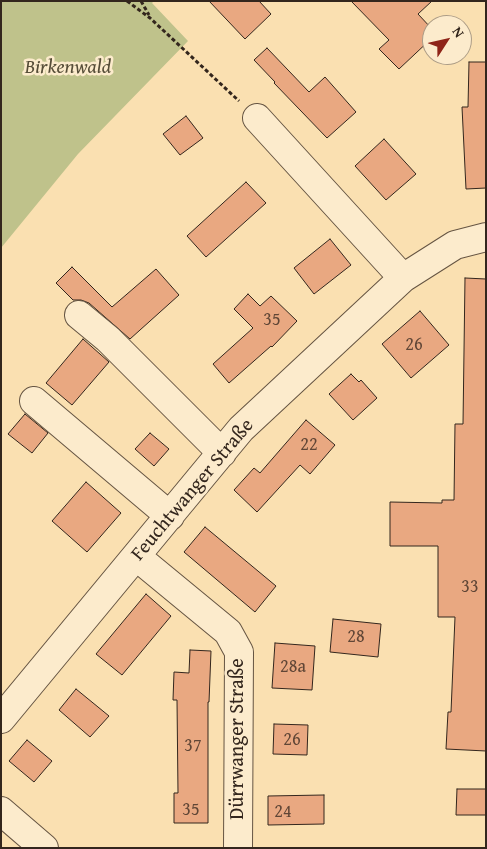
<!DOCTYPE html>
<meta charset="utf-8">
<style>
body{margin:0}
#map{position:relative;width:487px;height:849px;overflow:hidden;background:#fae0b1;font-family:"Gentium Book Plus",serif}
canvas{display:block}
.frame{position:absolute;inset:0;border:2px solid #33261d;pointer-events:none}
.north{position:absolute;left:422px;top:15px;width:50px;height:50px;box-sizing:border-box;background:#fcebcc;border:1px solid #ac9c86;border-radius:50%;rotate:55deg;font-size:14px;font-weight:700;line-height:20px;text-align:center;color:#33261d}
.north::after{content:'';display:block;margin:auto;width:18px;height:22px;background:#8f2418;clip-path:polygon(50% 0,100% 100%,50% 72%,0 100%)}
</style>
<div id="map">
<canvas width="487" height="849"></canvas>
<div class="frame"></div>
<div class="north">N</div>
</div>
<script>
const ctx = document.querySelector('canvas').getContext('2d');
ctx.lineJoin = 'round';
function fillPath(path, color) { ctx.fillStyle = color; ctx.fill(path, 'evenodd'); }
const shape = rows => new Path2D(rows.map(r => 'M' + r).join(''));
function trace(path, color, width, dash) { ctx.strokeStyle = color; ctx.lineWidth = width; ctx.lineCap = dash ? 'butt' : 'round'; ctx.setLineDash(dash || []); ctx.stroke(path); }
function drawText(font, color, halo, rows, align = 'center') {
  ctx.font = font + ' "Gentium Book Plus",serif'; ctx.lineWidth = 5; ctx.setLineDash([]); ctx.textBaseline = 'middle'; ctx.strokeStyle = halo; ctx.fillStyle = color; for (const [text, x, y, turn = 0] of rows) {
    ctx.save(); ctx.translate(x, y); ctx.rotate((+turn || 0) * Math.PI / 180); ctx.textAlign = isNaN(turn) ? turn : align; if (halo) ctx.strokeText(text, 0, 0); ctx.fillText(text, 0, 0); ctx.restore();
  }
}
const green = shape([
 [1,1,154,1,152,3,188,41,78,154,1,248]
]);
const building = shape([
 [209,1,259,1,271,14,245,39,209,1],
 [351,1,432,1,418,14,432,29,432,38,399,69,379,49,389,40,351,1],
 [267,48,309,92,325,77,356,112,327,138,274,83,275,82,254,60,267,48],
 [469,62,486,62,486,188,466,189,462,107,468,107,469,62],
 [186,116,203,138,180,155,163,134,186,116],
 [384,139,416,174,386,200,355,166,384,139],
 [246,182,266,203,206,257,187,236,246,182],
 [330,239,351,265,314,294,294,268,330,239],
 [72,267,112,307,156,269,179,295,130,339,89,303,81,300,73,300,56,283,72,267],
 [465,278,486,279,486,751,446,749,448,712,451,712,455,617,438,617,438,546,390,546,390,502,442,503,442,500,454,500,455,424,463,424,465,278],
 [248,294,260,306,271,296,297,321,272,347,271,346,229,383,213,364,253,328,234,309,248,294],
 [420,311,449,345,411,378,382,344,420,311],
 [83,339,109,362,72,405,46,383,83,339],
 [351,374,359,382,361,380,377,398,353,420,329,394,351,374],
 [25,414,48,433,32,453,8,434,25,414],
 [306,420,335,445,310,474,300,465,257,512,234,490,254,468,260,473,306,420],
 [150,433,169,449,154,466,135,449,150,433],
 [86,482,121,513,87,552,52,521,86,482],
 [205,527,276,586,255,612,184,552,205,527],
 [146,594,171,616,122,675,96,654,146,594],
 [333,619,381,624,378,657,330,652,333,619],
 [275,643,315,646,312,690,272,688,275,643],
 [190,650,211,651,209,702,208,702,208,823,174,823,174,793,178,793,177,700,173,700,174,672,189,673,190,650],
 [76,689,109,716,90,737,59,710,76,689],
 [274,724,308,725,307,755,273,754,274,724],
 [27,740,52,761,34,782,9,761,27,740],
 [457,789,486,789,486,815,456,815,457,789],
 [324,795,324,824,268,825,268,796,324,795]
]);
const path = shape([
 [127,1,150,18,239,101],
 [141,1,149,15]
]);
const minor = shape([
 [257,118,403,278],
 [79,315,108,339,222,453],
 [34,401,170,516],
 [137,557,228,632,239,652,238,848],
 [1,719,241,429,403,278,455,245,486,237],
 [1,811,44,848]
]);
const numberNames = [
 ["35",272,320],
 ["26",414,345],
 ["22",309,445],
 ["33",470,587],
 ["28",356,637],
 ["28a",293,667],
 ["26",292,740],
 ["37",193,746],
 ["35",191,810],
 ["24",283,812]
];
const parkNames = [
 ["Birkenwald",68,68]
];
const streetNames = [
 ["Feuchtwanger Straße",193,490,-50],
 ["Dürrwanger Straße",238,739,-90]
];
fillPath(green, '#bfc28b');
fillPath(building, '#e9a881');
trace(building, '#33261d', 1);
trace(minor, '#655442', 30);
trace(path, '#33261d', 3, [4, 2.5]);
trace(minor, '#fcebcc', 28);
drawText('18px', '#604636', null, numberNames);
drawText('italic 20px', '#564d38', '#fcebcc', parkNames);
drawText('20px', '#33261d', '#fcebcc', streetNames);
</script>
